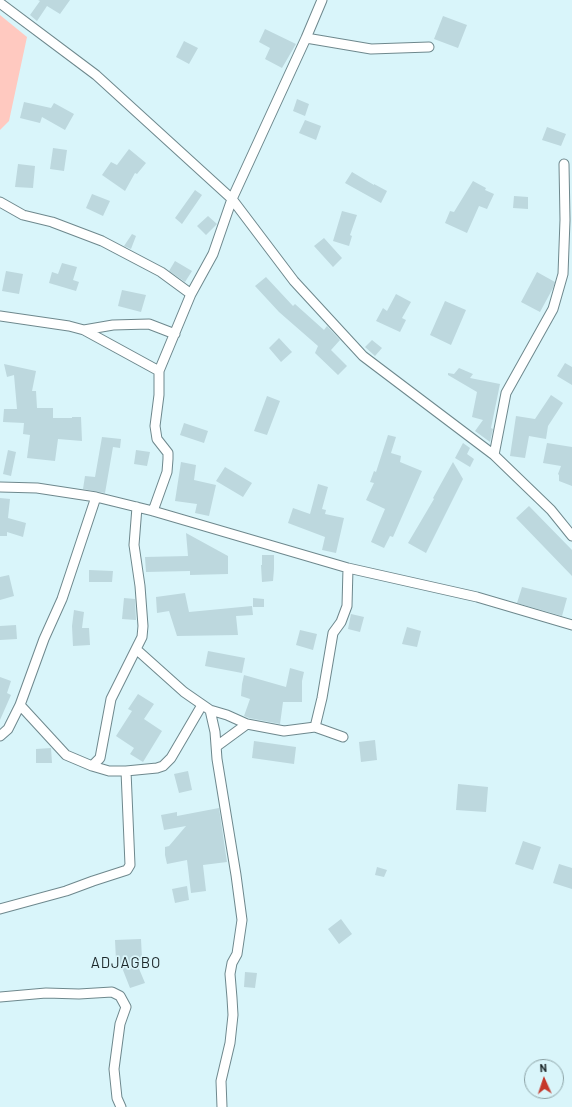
<!DOCTYPE html>
<style>
body{margin:0}
#map{position:relative;width:572px;height:1107px;overflow:hidden;background:#d9f5fa;font-family:Barlow,sans-serif}
canvas{display:block}
.north{position:absolute;left:524px;top:1059px;width:40px;height:40px;box-sizing:border-box;background:#d9f5fa;border:1px solid #8da3a6;border-radius:50%;rotate:357deg;font-size:11px;font-weight:700;line-height:16px;text-align:center;color:#1c2729}
.north::after{content:'';display:block;margin:auto;width:14px;height:18px;background:#c5382b;clip-path:polygon(50% 0,100% 100%,50% 72%,0 100%)}
</style>
<div id="map">
<canvas width="572" height="1107"></canvas>
<div class="north">N</div>
</div>
<script>
const ctx = document.querySelector('canvas').getContext('2d');
ctx.lineJoin = 'round';
function fillPath(path, color) { ctx.fillStyle = color; ctx.fill(path, 'evenodd'); }
const shape = rows => new Path2D(rows.map(r => 'M' + r).join(''));
function trace(path, color, width, dash) { ctx.strokeStyle = color; ctx.lineWidth = width; ctx.lineCap = dash ? 'butt' : 'round'; ctx.setLineDash(dash || []); ctx.stroke(path); }
function drawText(font, color, halo, rows, align = 'center') {
  ctx.font = font + ' Barlow,sans-serif'; ctx.lineWidth = 3.5; ctx.setLineDash([]); ctx.textBaseline = 'middle'; ctx.strokeStyle = halo; ctx.fillStyle = color; for (const [text, x, y, turn = 0] of rows) {
    ctx.save(); ctx.translate(x, y); ctx.rotate((+turn || 0) * Math.PI / 180); ctx.textAlign = isNaN(turn) ? turn : align; if (halo) ctx.strokeText(text, 0, 0); ctx.fillText(text, 0, 0); ctx.restore();
  }
}
const green = shape([
 [0,15,27,37,9,121,0,130]
]);
const building = shape([
 [38,0,70,0,60,14,47,6,37,21,30,15,40,1],
 [443,16,467,25,458,48,434,39],
 [265,29,296,44,282,68,265,59,270,48,259,42],
 [184,41,198,48,189,64,176,57],
 [297,99,309,104,305,116,293,111],
 [24,102,51,108,54,103,74,114,65,130,42,117,40,123,20,118],
 [305,120,321,126,316,140,299,133],
 [547,127,566,134,561,146,542,140],
 [53,148,67,150,64,171,50,169],
 [129,149,146,163,137,174,135,173,125,191,102,175,111,162,117,165],
 [18,164,35,166,33,188,15,187],
 [352,172,374,185,374,184,387,191,381,203,345,183],
 [473,181,486,188,485,190,494,194,487,209,479,206,467,233,445,223,450,211,454,212],
 [195,190,202,195,182,224,175,218],
 [92,194,110,201,103,216,86,208],
 [514,196,528,197,528,209,513,208],
 [342,211,357,215,350,235,352,236,349,246,333,241],
 [208,216,217,224,206,235,197,226],
 [132,234,136,236,131,249,124,246],
 [324,238,342,258,333,267,314,246],
 [175,261,192,271,185,282,169,271],
 [62,263,77,267,73,280,79,282,76,291,49,283,52,272,58,274],
 [6,271,23,274,19,294,2,291],
 [537,272,555,282,553,288,540,312,521,302],
 [266,277,293,306,295,304,324,330,327,326,340,340,331,350,347,366,338,375,315,353,318,346,279,312,255,286],
 [122,290,146,295,141,312,118,306],
 [396,294,411,302,402,318,406,320,400,332,376,321,383,308,387,311],
 [445,301,466,310,451,345,430,335],
 [279,338,292,352,281,362,269,348],
 [372,340,382,348,375,356,365,347],
 [565,363,572,367,572,385,557,376],
 [4,364,36,371,32,391,36,391,37,408,53,408,53,418,72,418,72,417,81,417,82,441,58,439,55,461,27,458,30,435,23,434,24,423,3,422,4,409,17,409,14,375,7,377],
 [459,368,473,374,470,378,500,384,491,428,493,429,490,442,475,431,483,420,472,417,477,392,448,375,448,373,454,374],
 [551,395,563,403,548,426,546,439,529,436,525,458,510,456,516,416,535,419],
 [267,396,280,401,267,435,254,431],
 [184,423,208,431,204,443,180,435],
 [388,435,396,437,391,453,401,456,400,462,422,471,393,537,390,536,384,548,371,542,385,509,366,500,374,483,370,482,374,471,376,472],
 [102,437,121,439,120,448,113,447,105,493,83,489,85,476,95,477],
 [463,443,470,448,467,454,474,459,470,467,455,458],
 [547,443,572,447,572,486,559,481,559,475,558,474,561,466,543,463],
 [8,450,16,452,11,476,3,474],
 [136,450,150,452,147,466,134,464],
 [181,462,196,465,194,480,216,485,209,516,195,513,197,504,175,501],
 [453,462,463,479,426,553,408,543,434,499,433,498],
 [225,467,252,483,243,497,216,481],
 [318,484,328,487,322,509,326,510,325,514,344,518,336,553,322,550,325,537,288,523,293,508,310,514],
 [0,498,10,499,8,518,26,523,23,537,7,532,7,536,0,536],
 [529,506,572,550,572,576,516,518],
 [186,533,228,556,228,574,190,575,190,571,146,572,145,557,188,556],
 [262,555,274,555,274,569,273,581,262,582,261,565,262,565],
 [89,570,113,571,112,582,89,582],
 [9,575,14,596,0,600,0,577],
 [522,587,567,598,562,616,517,603],
 [185,593,189,612,252,606,253,615,236,616,238,635,177,636,169,611,157,613,156,597],
 [124,598,135,599,136,620,122,619],
 [253,598,264,599,264,607,253,607],
 [74,610,84,612,82,628,89,628,90,645,73,646,72,626],
 [351,614,364,617,360,632,348,629],
 [16,625,17,639,0,640,0,626],
 [407,627,421,631,417,647,402,644],
 [300,630,317,634,313,650,296,645],
 [208,651,245,658,242,673,205,666],
 [290,668,304,672,302,681,302,702,283,702,280,724,249,718,244,716,250,699,241,696,242,684,244,675,286,687],
 [0,677,11,681,7,693,11,695,0,720],
 [138,694,154,704,144,719,162,731,143,762,130,754,134,748,116,736,132,711,128,709],
 [375,740,377,760,361,762,359,742],
 [254,741,296,747,294,764,252,758],
 [51,748,52,763,36,763,36,749],
 [188,771,192,790,179,793,174,774],
 [458,784,488,787,486,812,456,810],
 [219,808,227,862,203,865,206,891,191,893,187,860,167,864,165,855,165,847,169,846,186,826,164,830,161,815,177,812,177,816],
 [523,841,541,847,533,870,515,864],
 [559,864,572,868,572,889,553,883],
 [377,867,387,870,384,877,375,875],
 [187,886,189,900,175,903,172,889],
 [341,919,352,934,339,944,328,929],
 [141,939,142,959,135,959,145,983,130,988,119,960,116,960,115,940],
 [245,972,257,973,255,988,244,987]
]);
const minor = shape([
 [0,3,96,75,232,199,294,281,363,356,494,455,551,510,572,536],
 [306,38,371,49,429,47],
 [0,202,23,215,52,222,102,241,161,272,191,294],
 [0,316,69,326,84,330,159,371],
 [84,330,113,325,149,324,175,334],
 [494,455,506,393,553,309,563,274,565,220,564,164],
 [0,487,37,488,96,497,153,511,348,568,477,597,572,625],
 [153,511,167,472,168,459,168,453,157,439,155,426,159,395,159,371,191,294,213,254,232,199,306,38,322,0],
 [136,649,184,692,210,710,227,715,247,724,284,731,315,727,343,737],
 [20,705,66,755,92,766,100,758,111,699,142,637,143,626,140,586,134,545,137,507],
 [210,710,215,732,217,759,236,875,242,920,237,954,232,963,230,974,232,998,233,1015,230,1043,221,1081,222,1107],
 [315,727,322,698,333,633,341,622,347,606,348,568],
 [0,736,8,729,20,705,44,639,62,599,96,497],
 [217,746,247,724],
 [92,766,109,771,126,771,157,768,163,766,171,758,202,705],
 [0,909,66,891,93,881,127,870,130,865,126,771],
 [0,997,46,993,79,994,112,992,120,996,126,1007,120,1024,114,1069,117,1098,121,1107]
]);
const quarterNames = [
 ["ADJAGBO",126,963]
];
fillPath(green, '#ffc9c0');
fillPath(building, '#bdd8de');
trace(minor, '#6e888d', 11);
trace(minor, '#fff', 9);
ctx.letterSpacing = '1px';
drawText('15px', '#1c2729', '#d9f5fa', quarterNames);
ctx.letterSpacing = '0px';
</script>
